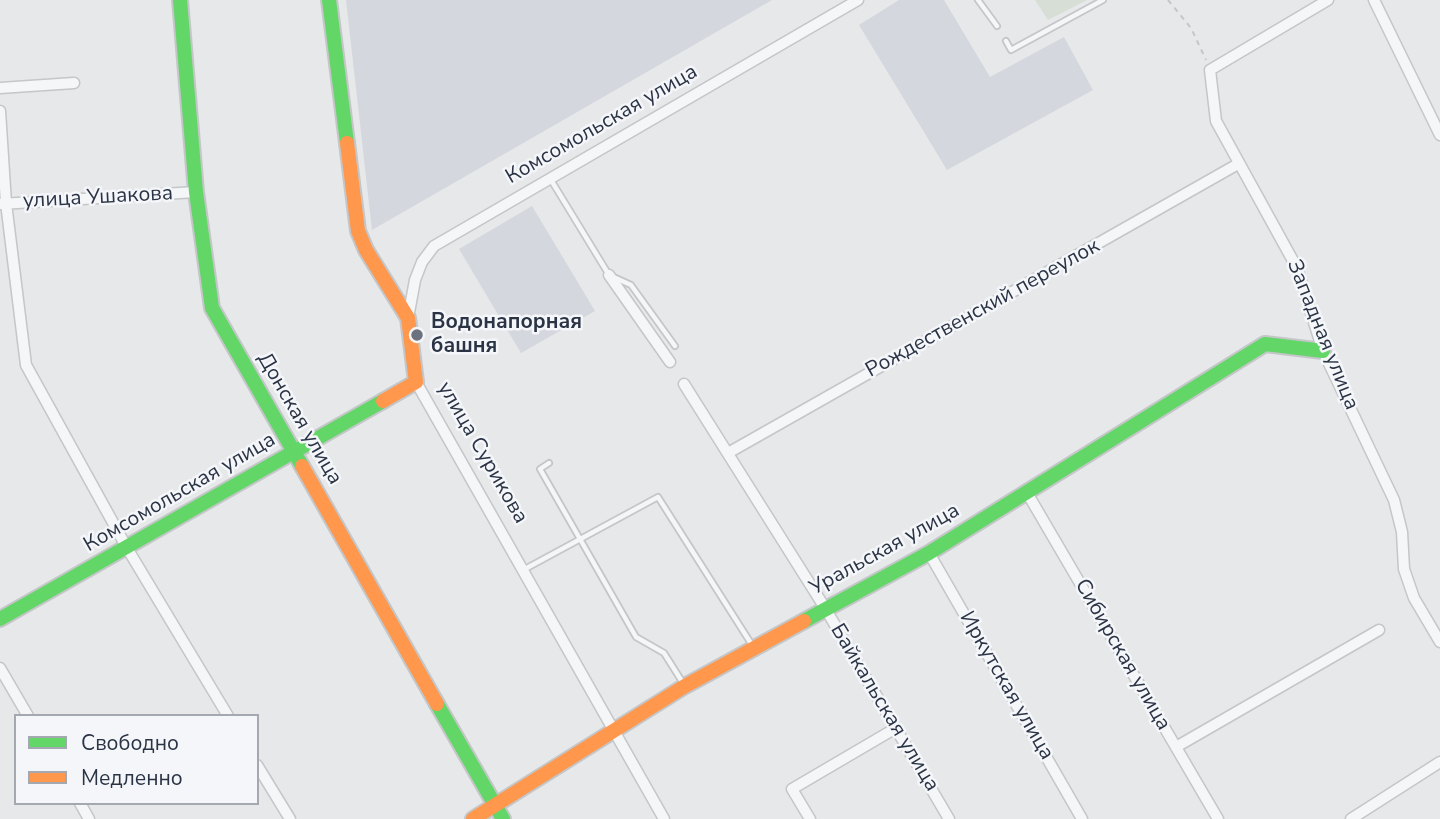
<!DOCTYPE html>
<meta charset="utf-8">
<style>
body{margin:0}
#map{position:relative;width:1440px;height:819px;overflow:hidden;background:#e6e8ea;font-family:"Nunito Sans",sans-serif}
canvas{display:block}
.legend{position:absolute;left:14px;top:714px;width:245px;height:91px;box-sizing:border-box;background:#f4f6f9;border:2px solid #a4a8b1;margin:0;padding:9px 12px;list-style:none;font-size:21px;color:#2b3445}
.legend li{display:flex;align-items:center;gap:14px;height:35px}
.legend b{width:35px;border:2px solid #a4a8b1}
</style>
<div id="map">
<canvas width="1440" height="819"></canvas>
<ul class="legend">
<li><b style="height:9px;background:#63d668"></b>Свободно</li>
<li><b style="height:9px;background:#ff974d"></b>Медленно</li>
</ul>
</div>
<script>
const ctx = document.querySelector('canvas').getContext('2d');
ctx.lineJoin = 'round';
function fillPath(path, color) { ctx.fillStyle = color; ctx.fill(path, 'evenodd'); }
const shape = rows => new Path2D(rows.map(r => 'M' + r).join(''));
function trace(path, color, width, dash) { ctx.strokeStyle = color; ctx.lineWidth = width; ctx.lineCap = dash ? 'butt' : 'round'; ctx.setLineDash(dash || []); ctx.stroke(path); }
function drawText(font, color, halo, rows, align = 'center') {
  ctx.font = font + ' "Nunito Sans",sans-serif'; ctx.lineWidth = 5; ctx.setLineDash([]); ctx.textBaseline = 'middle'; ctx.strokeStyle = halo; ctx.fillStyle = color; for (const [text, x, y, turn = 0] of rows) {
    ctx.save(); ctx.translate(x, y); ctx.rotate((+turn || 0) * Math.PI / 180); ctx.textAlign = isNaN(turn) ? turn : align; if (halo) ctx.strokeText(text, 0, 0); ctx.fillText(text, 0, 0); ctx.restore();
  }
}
const built = shape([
 [346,0,772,0,372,230],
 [899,0,944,0,990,77,1064,37,1093,90,947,170,859,25],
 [532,206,595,311,521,353,459,249]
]);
const green = shape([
 [1035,0,1087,0,1048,20]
]);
const path = shape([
 [1168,0,1191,28,1206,60]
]);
const lane = shape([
 [978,0,997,26],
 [1006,41,1011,50,1103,0],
 [551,180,609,275,631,285,675,346],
 [549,463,540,469,636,637,664,653,683,683],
 [525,569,658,497,752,645]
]);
const street = shape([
 [1328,0,1210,70,1216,121,1297,268,1323,351,1394,500,1402,532,1404,569,1414,598,1440,642],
 [1374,0,1440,135],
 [0,88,74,83],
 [0,111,6,203,26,365,127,548,228,716],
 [1,204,196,192],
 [609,275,670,362],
 [408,318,415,280,422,262,434,246,858,0],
 [416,382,664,819],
 [684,384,825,608,949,819],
 [728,453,1238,164],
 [1026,491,1218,819],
 [929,553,1082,819],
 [0,668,28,716],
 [1176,747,1379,630],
 [257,765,290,819],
 [80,803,89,819],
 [810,819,792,789,896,728],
 [1351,819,1440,762]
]);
const fast = shape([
 [180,0,196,192,212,308,302,466],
 [329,0,347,143],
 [0,619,383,401],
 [804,621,929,553,1265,344,1323,351],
 [437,704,503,819]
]);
const slow = shape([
 [347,143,358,231,366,250,408,318,416,382,383,401],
 [302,466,437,704],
 [473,819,685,686,804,621]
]);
const markers = [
 [417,335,7,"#6c737f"]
];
const streetNames = [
 ["Комсомольская улица",602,125,-30],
 ["улица Ушакова",98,198,-3],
 ["Рождественский переулок",983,309,-29],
 ["Западная улица",1322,335,68],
 ["Донская улица",299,419,60],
 ["улица Сурикова",482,453,60],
 ["Комсомольская улица",180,493,-30],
 ["Уральская улица",885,550,-29],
 ["Сибирская улица",1122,655,60],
 ["Иркутская улица",1006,686,60],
 ["Байкальская улица",884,708,59]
];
const poiNames = [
 ["Водонапорная",431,323],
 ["башня",431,347]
];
fillPath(built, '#d4d7dd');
fillPath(green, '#d6ded6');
trace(lane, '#c4c6c8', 8);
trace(street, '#c4c6c8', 13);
trace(fast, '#c4c6c8', 18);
trace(slow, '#c4c6c8', 18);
trace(path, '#c5c6ca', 2, [5, 5]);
trace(lane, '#f5f6f7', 4.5);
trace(street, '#f5f6f7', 10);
trace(fast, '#63d668', 14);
trace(slow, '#ff974d', 14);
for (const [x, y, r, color] of markers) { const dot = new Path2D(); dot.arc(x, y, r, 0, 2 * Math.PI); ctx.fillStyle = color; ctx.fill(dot); trace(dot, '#f4f6f9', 2.5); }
drawText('21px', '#2b3445', '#f4f6f9', streetNames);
drawText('bold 21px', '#2b3445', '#f4f6f9', poiNames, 'left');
</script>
